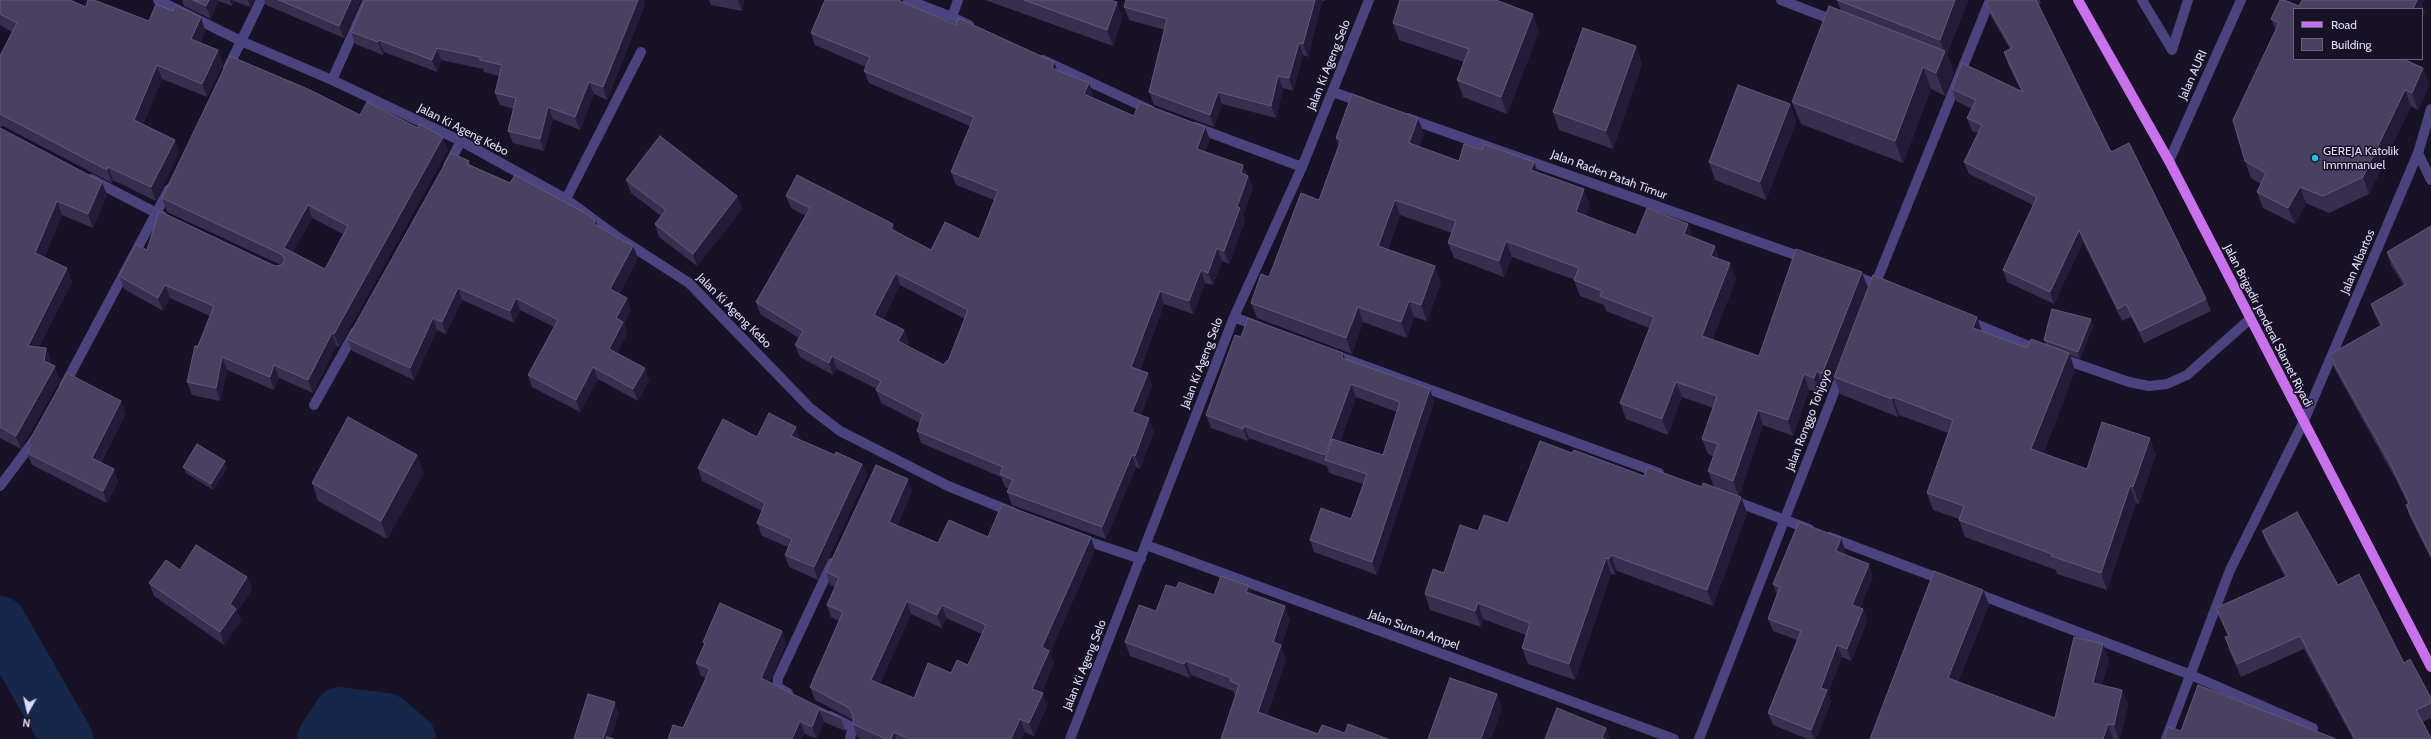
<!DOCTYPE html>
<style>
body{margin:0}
#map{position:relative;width:2431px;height:739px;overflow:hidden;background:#171225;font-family:Cabin,sans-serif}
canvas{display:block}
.legend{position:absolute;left:2293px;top:8px;width:130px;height:52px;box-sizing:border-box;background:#171225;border:1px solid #68627a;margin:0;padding:5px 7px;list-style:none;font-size:12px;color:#e1dbfa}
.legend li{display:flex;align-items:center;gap:8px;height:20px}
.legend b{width:20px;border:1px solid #68627a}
.north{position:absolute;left:8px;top:691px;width:40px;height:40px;-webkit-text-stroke:3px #171225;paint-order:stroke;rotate:188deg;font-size:11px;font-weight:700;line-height:16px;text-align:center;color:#e1dbfa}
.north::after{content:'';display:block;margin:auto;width:14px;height:18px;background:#e1dbfa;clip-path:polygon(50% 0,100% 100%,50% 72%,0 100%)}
</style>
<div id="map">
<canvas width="2431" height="739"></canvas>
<ul class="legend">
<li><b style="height:5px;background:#c970ed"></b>Road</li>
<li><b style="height:11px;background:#4a4162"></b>Building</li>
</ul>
<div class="north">N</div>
</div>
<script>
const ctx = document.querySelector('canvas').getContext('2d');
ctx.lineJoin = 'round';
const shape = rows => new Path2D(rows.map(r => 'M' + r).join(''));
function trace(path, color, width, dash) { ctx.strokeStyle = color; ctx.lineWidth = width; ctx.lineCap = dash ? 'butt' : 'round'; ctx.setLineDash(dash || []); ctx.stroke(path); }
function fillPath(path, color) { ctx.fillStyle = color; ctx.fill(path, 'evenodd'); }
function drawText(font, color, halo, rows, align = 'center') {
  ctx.font = font + ' Cabin,sans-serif'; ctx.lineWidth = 3; ctx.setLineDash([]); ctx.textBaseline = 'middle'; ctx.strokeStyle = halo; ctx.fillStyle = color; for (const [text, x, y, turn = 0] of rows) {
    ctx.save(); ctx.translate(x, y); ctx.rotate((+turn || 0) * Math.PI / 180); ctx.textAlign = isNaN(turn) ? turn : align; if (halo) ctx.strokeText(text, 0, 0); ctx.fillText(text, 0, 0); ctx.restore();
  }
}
const river = shape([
 [0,622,67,739],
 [323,739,340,713,386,719,410,739]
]);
const minor = shape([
 [158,0,241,41,332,80,461,141,566,199,619,238,689,283,810,408,840,431,948,486,1012,512],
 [908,0,952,17],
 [958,0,952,17,969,25],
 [1781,0,1838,22],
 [2142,0,2172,50,2188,0],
 [1043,60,1150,110],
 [228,68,261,0],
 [332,80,368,0],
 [1333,92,1361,102],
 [1407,118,1807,259],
 [1195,127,1302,167],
 [2418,153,2431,180],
 [2169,161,2241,0],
 [448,166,461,141],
 [91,179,162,216],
 [566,199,641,52],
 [1852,275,1884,287],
 [1873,290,1990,0],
 [1234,317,1259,327],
 [1969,321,2041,351],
 [1332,354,1659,473],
 [2060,358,2129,382,2149,386,2167,384,2187,375,2250,319],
 [64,386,169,189],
 [314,405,355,332],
 [0,486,36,438],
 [1732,500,1809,529],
 [1829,537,1943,580],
 [1081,539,1141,559],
 [1146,545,1674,739],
 [1973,592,2191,675,2313,728],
 [788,693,777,687,778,678,832,563],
 [830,716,850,726,852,730,850,739],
 [1070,739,1234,317,1302,167,1369,0],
 [1699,739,1842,372],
 [2166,739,2230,570,2303,423,2418,153,2431,109]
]);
const major = shape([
 [2078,0,2169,161,2431,667]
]);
const wall = shape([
 [0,0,86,7,149,21,173,11,201,17,205,31,200,43,218,50,223,64,207,97,162,79,143,124,175,140,179,153,156,201,113,180,112,183,3,126,0,127,0,56,12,32,0,25],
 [182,0,254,0,250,7,234,1,232,6,218,1,211,19,184,6],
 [264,0,361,0,344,38,266,5],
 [709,0,744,0,742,11,711,5],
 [985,0,1110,0,1117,2,1122,18,1113,46],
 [1126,0,1325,0,1325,1,1322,1,1308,57,1303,55,1293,91,1283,88,1276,118,1222,104,1214,127,1154,105,1149,92,1165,30,1129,20,1124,7],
 [1837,0,1968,0,1947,54,1954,73,1945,96,1931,89,1903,163,1801,124,1792,102,1841,11],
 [1988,0,2040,0,2041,3,2038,5,2111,152,2206,299,2211,311,2144,343,2131,317,2122,321,2083,242,2054,304,2007,282,2003,270,2033,205,1969,174,1964,162,1978,133,1972,131,1967,118,1972,109,1956,101,1952,89,2021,91,2008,64,2004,52,2010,49,1991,16,1986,4],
 [2302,0,2424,0,2422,4,2425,12,2422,19,2422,9,2294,59,2404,59,2423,68,2429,85,2418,110,2411,106,2369,194,2329,213,2306,203,2295,224,2263,208,2257,192,2261,184,2251,178,2245,161,2276,31,2271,19,2299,6],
 [645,5,607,100,594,94,580,130,553,119,544,151,513,143,508,131,514,109,500,105,495,93,499,76,484,72,483,69,441,60,437,72,384,52,383,55,355,44,351,32],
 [1393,23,1539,31,1507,114,1463,97,1457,80,1464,62,1399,40],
 [956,25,1054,62,1057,70,1089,83,1093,95,1092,98,1134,116,1205,127,1210,140,1205,152,1248,176,1253,188,1243,215,1245,221,1229,264,1222,261,1213,285,1205,283,1193,314,1164,304,1140,370,1148,373,1152,386,1141,415,1154,431,1140,469,1136,467,1106,539,1012,505,1007,492,1009,489,1005,487,1001,477,921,443,917,431,920,423,881,403,876,390,877,389,837,369,833,375,800,357,795,345,799,338,760,314,756,302,806,216,791,208,786,196,893,224,895,231,931,250,979,239,994,200,956,185,951,172,970,126,869,83,864,71,866,67,815,45,811,33],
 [900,285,965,319,948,361,944,365,907,346,909,343,904,330,883,319],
 [1636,46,1642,64,1613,149,1559,130,1553,112],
 [1790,104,1796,122,1766,200,1715,180,1709,162],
 [360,115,448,150,339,347,336,346,313,393,279,378,274,390,227,370,220,401,192,395,187,382,198,346,210,316,170,298,163,311,124,289,119,276,147,250,275,266,281,265,167,212,162,198],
 [312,218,343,234,325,269,293,252],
 [0,128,107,195,93,228,62,215,44,257,67,268,72,282,39,347,46,348,51,361,50,364,60,380,21,449,0,438],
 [1424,134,1419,147,1459,161,1538,173,1590,205,1586,216,1636,235,1693,238,1715,246,1719,259,1736,279,1712,340,1759,356,1868,288,1828,389,1822,387,1820,393,1809,390,1793,436,1763,425,1739,496,1741,497,1747,513,1713,606,1617,571,1615,575,1611,574,1575,680,1528,664,1522,648,1526,635,1483,619,1481,627,1430,610,1425,594,1444,573,1478,531,1508,523,1572,453,1644,476,1702,487,1714,487,1708,471,1714,457,1708,454,1702,439,1713,408,1682,397,1668,435,1626,419,1620,403,1649,328,1606,311,1604,305,1580,296,1574,280,1575,280,1512,257,1504,277,1454,258,1448,243,1452,233,1400,215,1388,249,1441,282,1427,321,1414,317,1407,338,1363,322,1352,354,1257,318,1251,303,1269,277,1319,200,1338,146,1336,138],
 [469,161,470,165,595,220,598,226,633,246,638,258,619,294,631,310,624,324,627,334,617,353,649,380,638,401,598,379,580,412,532,387,528,375,554,327,520,310,514,323,462,300,446,334,437,330,414,380,352,351,347,339],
 [626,180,737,196,742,209,697,266,659,237,655,224,661,216,631,193],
 [2431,226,2431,559,2410,517,2406,505,2408,504,2395,478,2334,368,2329,355,2380,326,2375,316,2371,304,2404,286,2391,265,2387,252],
 [2091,319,2093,326,2080,359,2070,355,2075,371,2043,454,2087,469,2156,455,2139,504,2136,503,2107,590,2057,574,2056,570,1965,537,1959,520,1959,519,1933,510,1927,493,1948,433,1899,415,1898,417,1840,394,1834,377,1982,331,2027,348,2046,345,2044,340],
 [1241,337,1343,353,1345,359,1430,389,1434,402,1377,575,1314,552,1310,540,1351,519,1363,484,1329,473,1327,466,1249,438,1248,441,1211,428,1206,415],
 [1356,397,1397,412,1383,455,1340,442],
 [126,413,101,462,114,469,118,482,107,503,32,465,27,453,30,448,28,443],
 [796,427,800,440,835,455,862,464,867,476,818,580,789,567,785,555,788,547,762,536,757,523,762,511,702,481,698,468,757,437],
 [225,461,227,468,213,490,186,473,183,467],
 [424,473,387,539,318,501,312,483],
 [912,491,897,526,938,543,988,537,1095,550,1050,653,1054,663,1041,693,1047,706,1034,736,1025,732,1022,739,862,739,857,737,853,724,853,720,815,700,810,687,839,621,831,617,827,605,835,587,830,585,826,572],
 [911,614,942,628,946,618,982,634,968,665,951,673,914,698,880,684],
 [2262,531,2338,585,2404,663,2431,698,2431,718,2423,722,2431,739,2353,739,2304,649,2241,677,2229,650,2225,637,2228,636,2221,620,2216,608,2285,577,2267,544],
 [1841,538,1845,550,1844,554,1873,576,1860,608,1863,609,1867,622,1851,661,1842,657,1828,693,1831,702,1816,739,1807,739,1773,725,1768,713,1797,640,1773,631,1768,619,1777,595,1773,584],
 [180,570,247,577,252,589,237,612,241,621,224,645,154,596,149,583],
 [1249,586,1252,594,1290,620,1281,647,1286,659,1267,715,1318,734,1345,733,1388,739,1221,739,1236,696,1235,695,1233,691,1191,675,1190,678,1130,656,1125,642,1156,611,1176,588,1214,595],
 [1983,590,1989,605,1958,682,2055,718,2109,659,2102,685,2122,690,2128,705,2120,739,1870,739],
 [782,631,786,644,769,682,841,718,845,731,824,722,817,739,805,734,683,728,706,678,701,676,696,663,704,645,703,642]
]);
const shadedWall = shape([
 [209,0,218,0,218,1,211,19,206,6],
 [230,0,233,0,234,1,232,6],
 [248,0,254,0,250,7],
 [351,0,361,0,344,38,339,26],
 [638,0,644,0,645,5,607,100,603,87],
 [738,0,744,0,742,11],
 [1315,0,1322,0,1322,1,1308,57,1303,44],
 [1955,0,1968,0,1947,54,1954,73,1945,96,1936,73,1945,53,1940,40],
 [2416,0,2424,0,2422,4,2425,12,2422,19,2422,9,2413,9],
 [1117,2,1122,18,1113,46,1107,30],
 [1533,14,1539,31,1507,114,1501,97],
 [201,17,205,31,196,52,191,39],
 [379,40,384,52,383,55,378,42],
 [1299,43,1303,55,1293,91,1289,78],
 [1636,46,1642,64,1613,149,1606,131],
 [437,48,441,60,437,72,432,60],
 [218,50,223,64,207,97,202,84],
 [1054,62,1059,75,1052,68],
 [157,65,162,79,139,133,134,120],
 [1923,67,1931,89,1903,163,1895,141],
 [2423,68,2429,85,2418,110,2412,93],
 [1278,76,1283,88,1276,118,1271,106],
 [589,82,594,94,580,130,575,117],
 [1089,83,1093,95,1088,107,1084,94],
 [2405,90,2411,106,2369,194,2363,177],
 [1218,92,1222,104,1214,127,1210,115],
 [1790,104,1796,122,1766,200,1760,182],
 [548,107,553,119,544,151,540,139],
 [1418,118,1424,134,1415,159,1409,143],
 [1205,127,1210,140,1202,161,1197,149],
 [443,137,448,150,339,347,334,334],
 [175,140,179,153,156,201,151,187],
 [1534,162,1540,178,1531,170],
 [1243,165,1248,177,1248,176,1253,188,1243,215,1245,221,1229,264,1224,251,1237,207,1241,173],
 [108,167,113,180,112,183,107,170],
 [102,182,107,195,93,228,88,214],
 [2300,187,2306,203,2295,224,2288,208],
 [1584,189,1590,205,1582,228,1576,212],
 [737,196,742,209,697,266,693,254],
 [1395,200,1400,215,1383,261,1378,246],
 [57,201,62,215,40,266,35,253],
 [308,205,312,218,288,261,284,248],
 [595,220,600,232,594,224],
 [893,224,897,237,891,229],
 [1688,224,1694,239,1684,234],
 [2079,230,2083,242,2054,304,2050,292],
 [1506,241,1512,257,1504,277,1499,261],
 [633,246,638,258,615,301,610,289],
 [1715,246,1720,262,1711,256],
 [1217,248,1222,261,1213,285,1208,273],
 [1730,263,1736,279,1707,352,1702,336],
 [1435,266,1441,282,1427,321,1421,305],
 [67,268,72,282,33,359,28,346],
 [1201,270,1205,283,1193,314,1189,301],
 [1862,272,1868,288,1828,389,1822,374],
 [896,273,900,285,878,328,874,315],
 [165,285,170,298,163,311,158,298],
 [458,288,462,300,446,334,442,322],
 [1160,291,1164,304,1136,379,1131,367],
 [516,298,520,310,514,323,510,311],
 [627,298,631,310,624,324,627,334,613,361,609,349,616,318],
 [1409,301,1414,317,1407,338,1401,322],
 [1358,307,1363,322,1352,354,1346,338],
 [1977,317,1983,335,1973,328],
 [433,318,437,330,414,380,410,368],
 [2091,319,2093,326,2080,359,2078,352],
 [904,330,909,343,903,354,898,341],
 [332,333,336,346,313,393,308,380],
 [46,348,51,361,49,374,44,361],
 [1343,353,1348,366,1342,358],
 [2069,353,2075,371,2038,467,2031,449],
 [832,356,837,369,833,375,829,363],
 [222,357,227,370,220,401,216,388],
 [274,365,279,378,274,390,270,377],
 [55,366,60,380,21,449,16,436],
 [593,367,598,379,580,412,576,400],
 [645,368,649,380,638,401,633,389],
 [1817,371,1822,387,1820,393,1814,378],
 [1148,373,1152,386,1137,425,1132,412],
 [1804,374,1809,390,1793,436,1788,420],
 [1676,382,1682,397,1668,435,1662,419],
 [1351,384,1356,397,1332,463,1328,461,1325,455],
 [1430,389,1434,402,1377,575,1372,562],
 [1893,397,1899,415,1898,417,1892,399],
 [121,401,126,413,96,470,92,458],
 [1758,410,1763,425,1739,496,1733,481],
 [1149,418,1154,431,1140,469,1135,456],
 [1244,426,1249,438,1248,441,1243,429],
 [796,427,800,439,795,448,791,436],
 [2150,438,2156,455,2139,504,2133,487],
 [417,455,424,473,387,539,381,521],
 [1132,455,1136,467,1106,539,1102,527],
 [225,461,227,468,213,490,211,484],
 [862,464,867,476,818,580,814,567],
 [114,469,118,482,107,503,103,491],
 [908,479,912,491,893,535,889,522],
 [2130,486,2136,503,2107,590,2101,573],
 [1741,497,1747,513,1713,606,1707,590],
 [1091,537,1095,550,1050,653,1054,663,1037,701,1032,689,1042,647],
 [1841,538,1845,550,1840,563,1836,551],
 [1611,555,1617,571,1615,575,1609,559],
 [1606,558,1611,574,1575,680,1569,664],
 [1869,564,1873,576,1856,617,1852,605],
 [247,577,252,589,237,612,241,621,224,645,220,632,230,604],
 [1249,586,1254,600,1246,592],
 [1983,590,1989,605,1953,694,1948,678],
 [907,601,911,614,876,693,871,680],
 [1478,603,1483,619,1481,627,1475,611],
 [942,605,946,618,942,628,937,615],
 [1285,606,1290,620,1281,647,1286,659,1263,726,1258,712,1273,642],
 [1863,609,1867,622,1851,661,1847,649],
 [782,631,786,644,766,691,761,678],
 [2103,644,2109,659,2099,698,2093,683],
 [1837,645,1842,657,1828,693,1831,702,1816,739,1814,739,1811,730,1821,688],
 [1186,661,1191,675,1190,678,1184,664],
 [2122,690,2128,705,2120,739,2119,739,2114,725],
 [1043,693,1047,706,1034,736,1029,723],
 [1497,694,1502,708,1491,739,1481,739],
 [615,702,619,714,611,739,603,739],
 [819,709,824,722,817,739,812,727],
 [1020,719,1025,732,1022,739,1011,739],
 [800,721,805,734,802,739,792,739],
 [2108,724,2113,739,2103,739],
 [1606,728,1611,739,1603,739,1602,738],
 [894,732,896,739,891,739]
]);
const building = shape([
 [0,0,70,0,86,7,88,0,94,0,149,21,156,4,173,11,175,5,201,17,191,39,218,50,202,84,157,65,134,120,175,140,151,187,108,167,107,170,0,114,0,56,17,23,0,14,0,0],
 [193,0,209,0,206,6,193,0],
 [279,0,351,0,339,26,279,0],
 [365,0,638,0,603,87,589,82,575,117,548,107,540,139,508,131,516,98,495,93,502,65,480,60,480,57,437,48,432,60,379,40,378,42,351,32,365,0],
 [825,0,898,0,956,25,958,18,1054,62,1052,68,1089,83,1084,94,1134,116,1139,102,1205,127,1197,149,1243,165,1241,173,1248,176,1237,207,1240,208,1224,251,1217,248,1208,273,1201,270,1189,301,1160,291,1131,367,1148,373,1132,412,1149,418,1135,456,1132,455,1102,527,1007,492,1013,480,1000,474,1003,467,917,431,923,414,876,390,881,381,832,356,829,363,795,345,803,331,756,302,810,208,786,196,797,175,893,224,891,229,931,250,945,222,979,239,998,191,951,172,974,117,864,71,870,57,811,33,825,0],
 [896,273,968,310,948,361,946,361,944,365,898,341,904,330,874,315,896,273],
 [1024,0,1110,0,1117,2,1107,30,1024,0],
 [1126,0,1315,0,1303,44,1299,43,1289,78,1278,76,1271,106,1218,92,1210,115,1149,92,1167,19,1124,7,1126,0],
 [1400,0,1496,0,1533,14,1501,97,1457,80,1469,49,1393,23,1400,0],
 [1837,0,1955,0,1940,40,1837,0],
 [1988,0,2036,0,2111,152,2129,143,2206,299,2140,331,2126,304,2118,309,2079,230,2050,292,2003,270,2037,197,1964,162,1982,125,1967,118,1976,100,1952,89,1962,63,2023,92,2004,52,2012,48,1986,4,1988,0],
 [2280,0,2284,0,2299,6,2302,0,2417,0,2413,9,2294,9,2294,59,2403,59,2423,68,2412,93,2405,90,2363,177,2323,196,2300,187,2288,208,2257,192,2266,173,2245,161,2233,120,2279,23,2271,19,2280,0],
 [1829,6,1945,51,1936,73,1923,67,1895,141,1792,102,1829,6],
 [1583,28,1636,46,1606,131,1553,112,1583,28],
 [230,56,310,90,360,115,367,102,418,128,420,124,443,137,334,334,332,333,308,380,274,365,270,377,222,357,216,388,187,382,195,346,198,346,214,306,165,285,158,298,119,276,136,244,147,250,159,211,275,266,282,265,285,259,281,254,162,198,230,56],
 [308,205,348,226,325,269,284,248,308,205],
 [1738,85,1790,104,1760,182,1709,162,1738,85],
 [1352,94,1418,118,1409,143,1459,161,1464,144,1482,150,1484,144,1534,162,1531,170,1584,189,1576,212,1636,235,1647,208,1688,224,1684,234,1715,246,1711,256,1730,263,1702,336,1759,356,1796,249,1862,272,1822,374,1817,371,1814,378,1804,374,1788,420,1758,410,1733,481,1708,471,1718,444,1702,439,1717,396,1676,382,1662,419,1620,403,1654,317,1600,296,1602,291,1574,280,1579,268,1506,241,1499,261,1448,243,1456,221,1395,200,1378,246,1435,266,1421,305,1409,301,1401,322,1358,307,1346,338,1251,303,1261,274,1269,277,1301,193,1319,200,1341,140,1336,138,1352,94],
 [0,128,102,182,88,214,57,201,35,253,67,268,28,346,46,348,44,361,55,366,16,436,0,427,0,128],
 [660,136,737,196,693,254,655,224,666,210,626,180,660,136],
 [451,153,469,161,467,164,510,183,515,175,585,213,595,220,594,224,633,246,610,289,627,298,616,318,623,322,609,349,645,368,633,389,593,367,576,400,528,375,558,320,516,298,510,311,458,288,442,322,433,318,410,368,347,339,451,153],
 [2431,226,2431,556,2406,505,2409,503,2391,465,2329,355,2382,325,2371,304,2406,284,2387,252,2431,226],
 [1873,275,1977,317,1973,328,2027,348,2031,339,2069,353,2031,449,2087,469,2102,422,2150,438,2133,487,2130,486,2101,573,2051,556,2052,554,1959,520,1964,506,1927,493,1953,420,1893,397,1892,399,1834,377,1873,275],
 [2052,309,2091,319,2078,352,2044,340,2052,309],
 [1248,318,1343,353,1342,358,1430,389,1372,562,1310,540,1321,508,1351,519,1367,474,1325,460,1332,439,1383,455,1400,402,1351,384,1325,455,1244,426,1243,429,1206,415,1235,335,1241,337,1248,318],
 [67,373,121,401,92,458,114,469,103,491,27,453,31,445,28,443,67,373],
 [769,413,796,427,791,436,835,455,836,452,862,464,814,567,785,555,792,539,757,523,765,503,698,468,723,419,757,437,769,413],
 [348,417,417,455,381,521,312,483,348,417],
 [1540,441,1572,453,1574,450,1644,476,1647,467,1702,487,1703,483,1741,497,1707,590,1611,555,1609,559,1606,558,1569,664,1522,648,1530,623,1478,603,1475,611,1425,594,1433,569,1444,573,1460,525,1478,531,1484,515,1508,523,1540,441],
 [197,444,225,461,211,484,183,467,197,444],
 [876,465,908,479,889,522,938,543,949,520,988,537,1002,504,1091,537,1042,647,1049,651,1032,689,1043,693,1029,723,1020,719,1011,739,909,739,894,732,891,739,886,739,853,724,853,715,849,708,810,687,843,612,827,605,839,578,826,572,876,465],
 [907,601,937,615,942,605,986,625,968,665,957,660,951,673,928,663,914,698,871,680,907,601],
 [2297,512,2338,585,2359,574,2404,663,2410,659,2431,698,2431,703,2416,710,2431,738,2431,739,2355,739,2300,636,2237,664,2225,637,2229,636,2216,608,2287,576,2262,531,2297,512],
 [1799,522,1841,538,1836,551,1869,564,1852,605,1863,609,1847,649,1837,645,1821,688,1827,690,1811,730,1768,713,1801,631,1768,619,1780,587,1773,584,1799,522],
 [196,545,247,577,230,604,236,609,220,632,149,583,166,560,180,570,196,545],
 [1934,571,1983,590,1948,678,2055,718,2074,637,2103,644,2093,683,2122,690,2114,725,2108,724,2103,739,1870,739,1934,571],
 [1221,576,1249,586,1246,592,1285,606,1273,642,1281,645,1258,712,1318,734,1322,725,1345,733,1348,724,1388,739,1221,739,1239,685,1230,681,1231,678,1186,661,1184,664,1125,642,1139,605,1156,611,1166,585,1176,588,1179,582,1214,595,1221,576],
 [720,603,782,631,761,678,841,718,819,709,812,727,800,721,792,739,668,739,673,725,683,728,710,669,696,663,705,643,703,642,720,603],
 [1450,678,1497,694,1481,739,1428,739,1450,678],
 [2198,685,2336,739,2164,739,2168,727,2181,731,2198,685],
 [588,694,615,702,603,739,574,739,588,694],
 [1557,708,1606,728,1602,738,1605,739,1545,739,1557,708],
 [607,737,614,739,606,739,607,737]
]);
const markers = [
 [2315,158,4,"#1fbee2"]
];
const streetNames = [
 ["Jalan Ki Ageng Selo",1329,65,-68],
 ["Jalan AURI",2193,75,-66],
 ["Jalan Ki Ageng Kebo",463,130,27],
 ["Jalan Raden Patah Timur",1609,175,20],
 ["Jalan Albartos",2358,262,-67],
 ["Jalan Ki Ageng Kebo",734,311,45],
 ["Jalan Brigadir Jenderal Slamet Riyadi",2268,326,63],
 ["Jalan Ki Ageng Selo",1202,363,-69],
 ["Jalan Ronggo Tohjoyo",1809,420,-69],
 ["Jalan Sunan Ampel",1414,630,20],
 ["Jalan Ki Ageng Selo",1085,665,-68]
];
const poiNames = [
 ["GEREJA Katolik",2323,151],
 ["Immmanuel",2323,165]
];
trace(river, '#172749', 52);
trace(minor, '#4a437e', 10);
trace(major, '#c970ed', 10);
fillPath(wall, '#382e50');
fillPath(shadedWall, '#231b37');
fillPath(building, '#4a4162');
trace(building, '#62597a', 1);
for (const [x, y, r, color] of markers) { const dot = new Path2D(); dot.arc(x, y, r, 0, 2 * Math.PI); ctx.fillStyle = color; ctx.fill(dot); trace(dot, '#171225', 1.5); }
drawText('12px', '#e1dbfa', '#171225', streetNames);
drawText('12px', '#e1dbfa', '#171225', poiNames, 'left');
</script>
